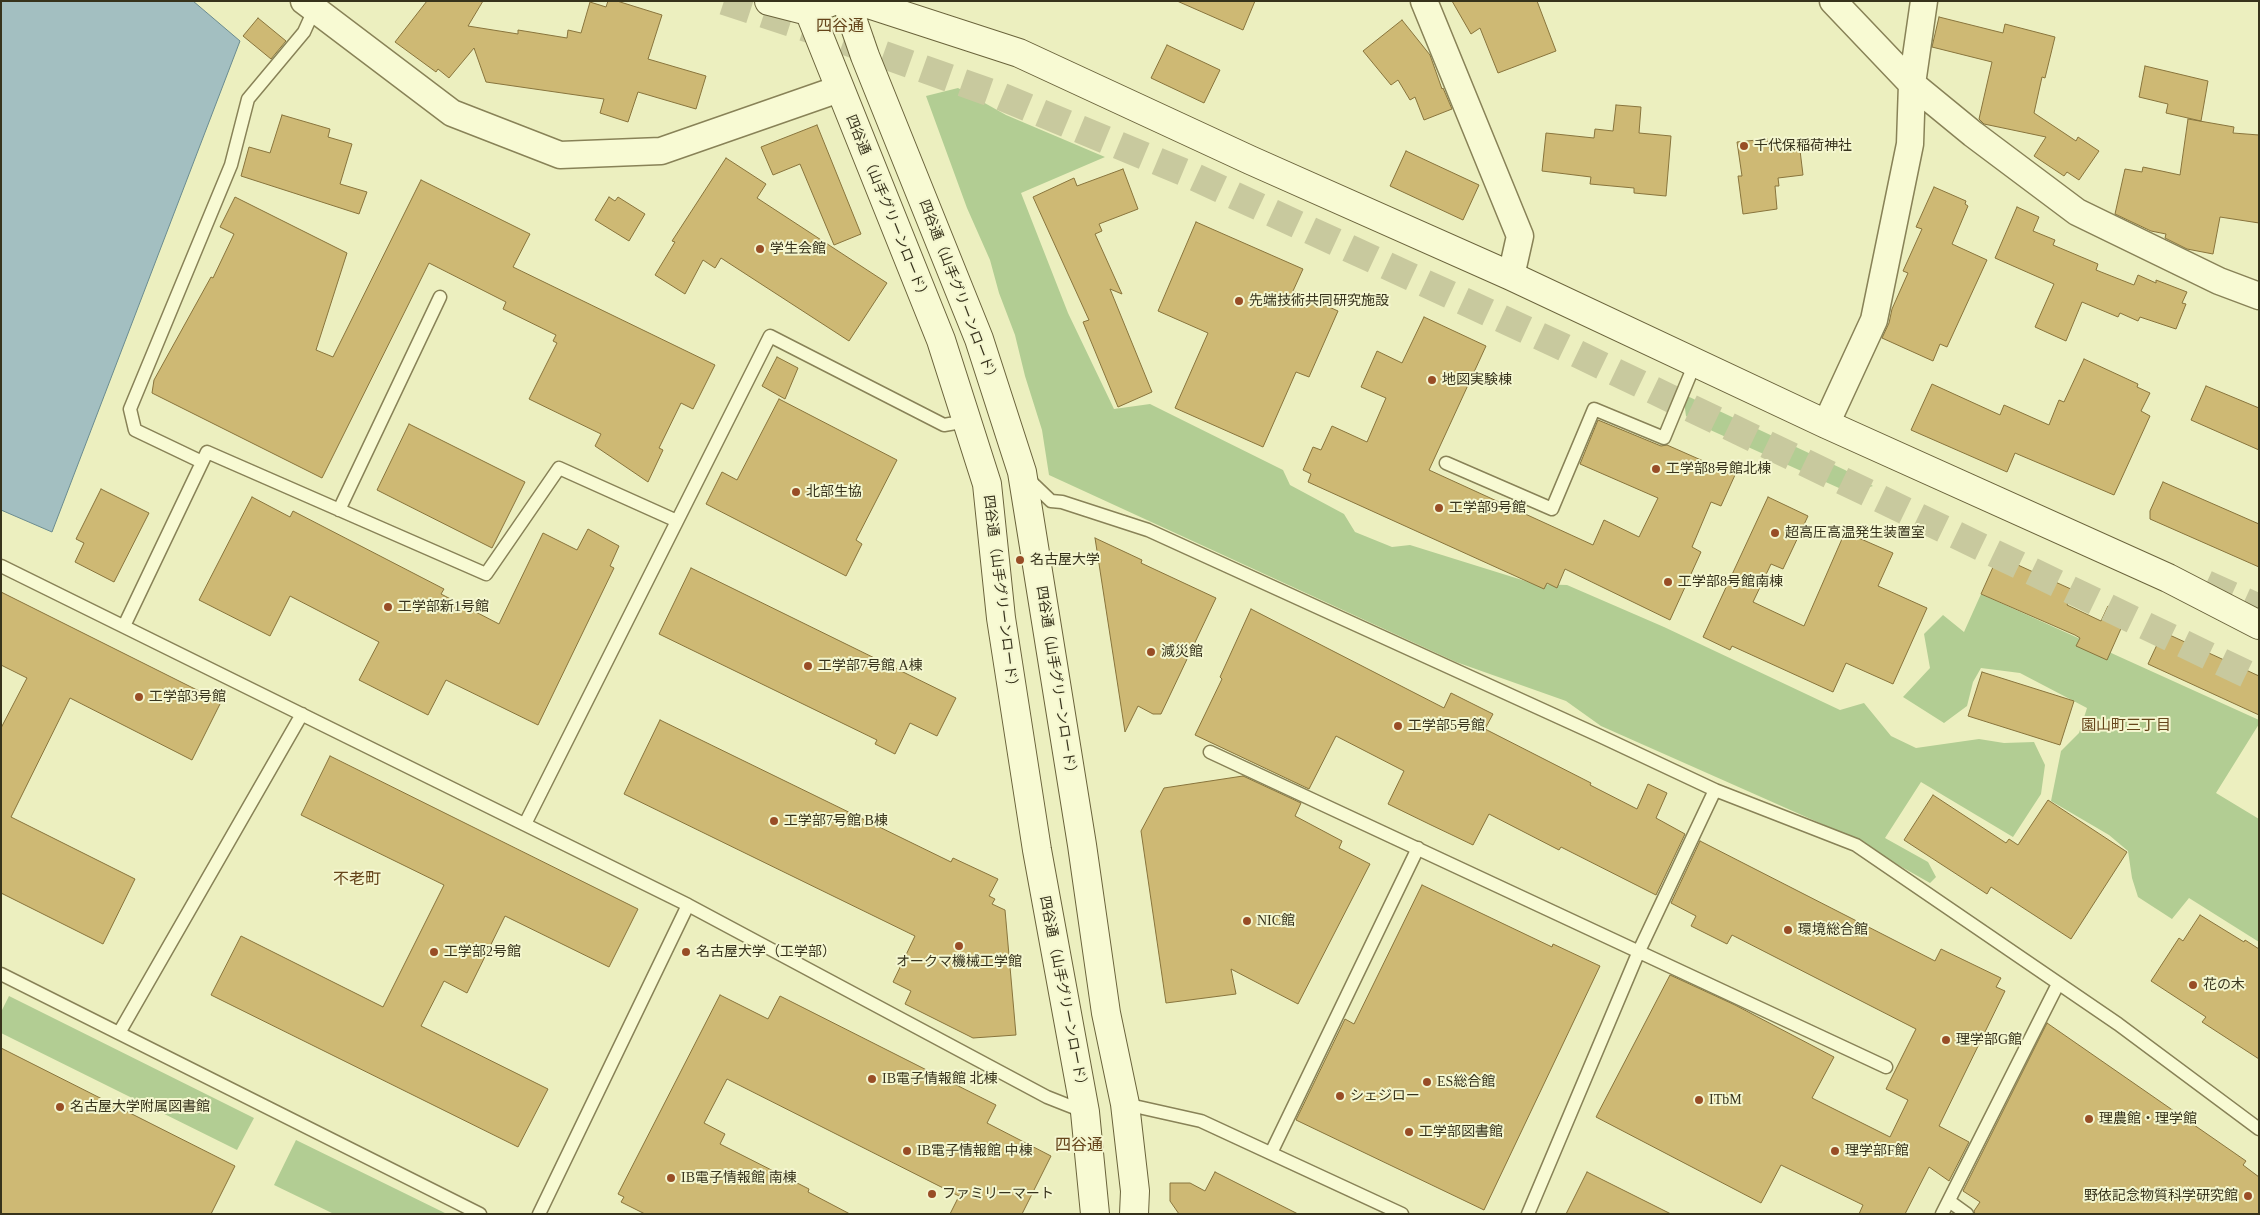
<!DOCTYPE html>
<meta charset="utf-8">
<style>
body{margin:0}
#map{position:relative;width:2260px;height:1215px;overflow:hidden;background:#ecefbf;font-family:"Times New Roman",serif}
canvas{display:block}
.frame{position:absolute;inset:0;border:2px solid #37331c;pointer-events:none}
</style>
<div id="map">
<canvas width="2260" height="1215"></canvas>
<div class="frame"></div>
</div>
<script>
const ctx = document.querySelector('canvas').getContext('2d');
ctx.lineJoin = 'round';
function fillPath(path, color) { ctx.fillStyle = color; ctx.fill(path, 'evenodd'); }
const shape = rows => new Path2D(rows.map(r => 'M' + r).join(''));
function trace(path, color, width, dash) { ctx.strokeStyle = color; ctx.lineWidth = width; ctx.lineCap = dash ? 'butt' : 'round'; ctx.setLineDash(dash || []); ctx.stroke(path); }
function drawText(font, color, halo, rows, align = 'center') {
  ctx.font = font + ' "Times New Roman","Noto Sans JP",serif'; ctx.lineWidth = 4; ctx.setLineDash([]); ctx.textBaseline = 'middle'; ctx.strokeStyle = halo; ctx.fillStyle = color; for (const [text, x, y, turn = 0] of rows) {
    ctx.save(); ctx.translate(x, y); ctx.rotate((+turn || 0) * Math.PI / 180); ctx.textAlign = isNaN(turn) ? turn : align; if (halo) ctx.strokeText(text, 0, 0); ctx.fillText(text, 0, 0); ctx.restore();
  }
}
const green = shape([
 [958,88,1006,115,1105,157,1021,193,1068,313,1114,409,1150,404,1283,470,1290,485,1344,514,1355,532,1392,547,1410,545,1535,584,1567,585,1664,627,1840,710,1864,703,1891,736,1916,748,1979,739,2004,743,2034,742,2045,765,2041,794,2013,837,1921,782,1885,838,1928,862,1936,877,1930,883,1840,832,1601,726,1566,701,1456,662,1049,475,1042,430,1025,376,1015,335,999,293,990,260,967,208,926,96],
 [1683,394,1845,470,1873,486,1850,493,1697,424,1686,416],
 [1981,594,2259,720,2259,724,2216,793,2259,819,2259,942,2189,898,2172,919,2138,897,2132,878,2128,851,2109,835,2051,801,2061,751,2079,733,2087,708,2020,673,1981,668,1973,682,1967,706,1944,723,1903,697,1930,668,1924,634,1943,615,1964,632],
 [9,996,254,1118,237,1150,1,1033,1,1012],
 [296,1140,447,1214,334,1214,274,1185]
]);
const water = shape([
 [1,1,193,1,240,41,52,532,1,510,1,1]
]);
const building = shape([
 [427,1,483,1,468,26,518,34,518,30,567,38,568,30,581,33,590,2,606,7,608,1,617,1,662,15,648,59,706,76,696,109,638,92,628,122,600,113,604,99,486,82,474,48,449,78,438,69,436,72,395,42,427,1],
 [1177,1,1255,1,1243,30,1177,1],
 [1452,1,1537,1,1556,51,1498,73,1480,28,1471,34,1452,1],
 [1939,17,2003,33,2005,24,2055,37,2045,78,2042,77,2034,113,2076,141,2078,137,2099,151,2079,180,2067,172,2064,176,2034,156,2046,137,1984,124,1979,119,1992,62,1932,47,1939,17],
 [258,18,286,41,271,59,243,36,258,18],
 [1402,20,1430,55,1442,89,1443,88,1452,109,1424,120,1415,97,1410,100,1398,80,1391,85,1363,51,1402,20],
 [1167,45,1220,70,1204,103,1151,78,1167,45],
 [2145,66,2208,81,2201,121,2166,113,2168,104,2139,97,2145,66],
 [1616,105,1641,107,1639,133,1671,136,1666,196,1634,193,1634,188,1590,184,1591,177,1542,171,1546,133,1594,138,1595,129,1613,131,1616,105],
 [282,115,330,129,328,137,352,144,340,184,367,192,359,214,241,176,249,147,270,153,282,115],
 [2188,119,2234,127,2233,133,2259,135,2259,223,2220,217,2213,254,2187,249,2165,238,2166,234,2151,231,2115,214,2125,169,2142,172,2143,167,2180,175,2188,119],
 [817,125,861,234,834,245,800,164,773,175,761,147,817,125],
 [1767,139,1768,147,1799,142,1803,175,1778,178,1779,186,1775,186,1777,209,1743,214,1738,176,1742,176,1737,142,1767,139],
 [1406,151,1479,185,1463,220,1390,186,1406,151],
 [726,158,766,184,757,198,887,283,849,341,721,258,715,268,703,260,685,294,655,275,675,242,672,241,726,158],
 [1123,169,1138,209,1099,224,1102,231,1095,234,1122,294,1110,289,1152,392,1118,407,1083,322,1089,320,1033,197,1074,178,1077,186,1123,169],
 [421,180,530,234,513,267,715,365,693,409,681,403,659,448,663,450,648,482,595,446,601,434,529,399,557,343,553,341,556,335,503,309,506,302,429,263,322,478,152,393,154,380,211,277,213,278,234,234,220,227,235,197,347,253,316,350,333,357,421,180],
 [1934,187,1966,201,1965,204,1968,206,1952,244,1987,260,1947,347,1940,344,1933,361,1882,338,1889,323,1892,309,1908,273,1903,271,1922,229,1916,227,1934,187],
 [609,197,615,201,618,197,645,214,629,241,595,220,609,197],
 [2017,207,2039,217,2033,231,2055,240,2053,245,2098,264,2096,270,2134,285,2138,275,2156,283,2156,280,2187,292,2182,303,2186,304,2176,329,2140,317,2138,321,2120,313,2118,317,2082,302,2066,341,2035,327,2054,284,1995,258,2017,207],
 [1196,222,1303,269,1293,291,1338,311,1309,377,1296,372,1263,447,1175,408,1208,333,1158,311,1196,222],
 [1424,317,1486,346,1429,470,1593,545,1604,520,1639,537,1658,498,1580,464,1598,420,1661,446,1667,445,1735,475,1721,506,1711,502,1692,547,1701,552,1670,620,1565,569,1557,588,1547,583,1544,589,1308,482,1311,474,1303,470,1313,447,1321,450,1332,426,1367,442,1386,398,1361,387,1377,351,1402,363,1424,317],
 [777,357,798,368,785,399,762,386,777,357],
 [2084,359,2138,384,2137,387,2150,393,2141,411,2150,416,2114,495,2015,453,2007,472,1911,430,1932,384,2000,415,2004,405,2049,425,2059,400,2064,402,2084,359],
 [2206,386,2259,408,2259,450,2191,420,2206,386],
 [779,399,897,460,856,540,862,544,846,576,706,504,722,472,737,480,779,399],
 [409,424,525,482,492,548,377,490,409,424],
 [2163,482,2259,524,2259,567,2150,519,2150,511,2163,482],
 [101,489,149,513,114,582,75,562,84,543,76,539,101,489],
 [252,497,290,517,293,511,444,589,441,594,499,624,543,533,577,550,588,529,619,546,610,566,614,568,538,725,446,680,428,715,359,680,379,642,290,596,270,636,199,600,252,497],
 [1768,497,1808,516,1783,569,1771,564,1753,602,1804,626,1845,532,1893,553,1878,586,1927,608,1893,684,1846,663,1833,692,1732,646,1730,650,1703,637,1768,497],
 [1095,538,1142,560,1141,563,1216,598,1161,714,1153,714,1138,706,1125,732,1095,538],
 [1998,556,2073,590,2067,605,2101,621,2108,606,2127,615,2107,660,2076,646,2080,638,2075,635,1981,594,1998,556],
 [691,568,956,698,937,736,910,723,895,754,875,744,877,740,659,634,691,568],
 [1,592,221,702,192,760,70,698,11,817,135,879,103,944,1,893,1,728,27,678,1,665,1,592],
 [1251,609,1444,708,1451,693,1493,714,1485,729,1591,783,1590,785,1637,809,1648,784,1667,793,1656,818,1685,834,1656,895,1561,847,1559,850,1489,814,1473,845,1429,824,1388,804,1404,771,1336,736,1309,789,1195,735,1222,679,1220,677,1251,609],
 [2163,632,2259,676,2259,715,2148,664,2163,632],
 [1982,672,2074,701,2060,745,1968,716,1982,672],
 [660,720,951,862,953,858,998,879,989,896,995,899,992,904,1005,910,1016,1035,973,1038,905,1004,911,991,893,982,915,936,624,794,660,720],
 [330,756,638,909,609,967,505,916,467,993,444,981,421,1026,548,1089,518,1147,211,995,241,936,383,1007,444,885,301,815,330,756],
 [1243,776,1301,803,1295,816,1342,841,1339,848,1370,864,1298,1004,1231,969,1236,994,1166,1003,1141,831,1164,788,1243,776],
 [1933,795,2006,843,2009,839,2018,845,2048,800,2127,852,2071,939,1991,887,1987,894,1904,840,1933,795],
 [1700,841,1935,961,1941,949,2001,978,1996,987,2005,991,1939,1126,1969,1142,1949,1181,1929,1167,1905,1214,1859,1214,1863,1205,1781,1165,1761,1203,1596,1117,1670,975,1735,1005,1834,1057,1812,1098,1890,1137,1908,1100,1886,1089,1916,1029,1732,935,1727,944,1691,926,1696,916,1671,903,1700,841],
 [1422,885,1552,947,1553,944,1600,966,1484,1210,1296,1120,1345,1019,1354,1024,1422,885],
 [2200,915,2244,942,2245,940,2259,949,2259,1059,2202,1022,2206,1017,2151,981,2179,938,2183,941,2200,915],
 [720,995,768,1019,780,996,996,1105,987,1123,1051,1156,1022,1214,950,1214,959,1196,727,1079,704,1123,725,1134,720,1144,809,1189,808,1192,850,1214,645,1214,621,1202,624,1197,618,1194,720,995],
 [2047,1023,2246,1161,2243,1165,2259,1177,2259,1214,1975,1214,1974,1211,1980,1202,1963,1191,2047,1023],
 [1,1048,235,1166,211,1214,1,1214,1,1048],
 [1215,1172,1298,1214,1179,1214,1170,1201,1170,1183,1190,1183,1205,1191,1215,1172],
 [1587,1172,1671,1214,1566,1214,1587,1172]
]);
const highwayTunnel = shape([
 [724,1,825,34,1000,96,1188,174,1561,346,2259,680],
 [2206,584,2259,608]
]);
const lane = shape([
 [202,462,135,430,130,409,231,165,248,99,304,32,314,10],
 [1446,463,1552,509,1594,409,1664,438,1695,363],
 [1027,478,1051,501,1062,502,1148,530,1600,736,1715,790,1856,845,2118,1024,2259,1129],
 [339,510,440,297],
 [1,566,688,905,1047,1097,1085,1112],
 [124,626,207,452,486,574,559,468,677,521],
 [1210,752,1886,1067],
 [525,824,770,336,944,425,967,421],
 [1,974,480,1214],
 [119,1033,302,714],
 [1125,1104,1201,1121,1402,1214],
 [1271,1153,1418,848],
 [1949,1201,1967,1214],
 [539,1214,688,905],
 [1528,1214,1639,951,1715,790],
 [1942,1214,2058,984]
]);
const street = shape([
 [304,1,452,113,560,155,661,151,839,89],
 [1424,1,1520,236,1511,276],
 [1833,1,1912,84,1973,134,2077,212,2219,281,2259,296],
 [1826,424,1874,320,1910,144,1912,84,1924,1]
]);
const secondary = shape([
 [769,1,808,11,833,1],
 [805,1,941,340,987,484,1001,618,1037,850,1085,1112,1095,1214],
 [846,1,865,56,979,339,1022,472,1082,845,1106,1013,1125,1104,1135,1191,1134,1214],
 [859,1,1019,53,1250,160,1511,276,1826,424,2168,578,2259,625]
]);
const markers = [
 [1744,146,5,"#984d26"],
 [760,249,5,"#984d26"],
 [1239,301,5,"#984d26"],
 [1432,380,5,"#984d26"],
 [1656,469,5,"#984d26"],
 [796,492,5,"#984d26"],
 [1439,508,5,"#984d26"],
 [1775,533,5,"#984d26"],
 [1020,560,5,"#984d26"],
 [1668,582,5,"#984d26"],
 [388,607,5,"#984d26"],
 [1151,652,5,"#984d26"],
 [808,666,5,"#984d26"],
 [139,697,5,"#984d26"],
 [1398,726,5,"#984d26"],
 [774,821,5,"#984d26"],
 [1247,921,5,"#984d26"],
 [1788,930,5,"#984d26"],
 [959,946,5,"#984d26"],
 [434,952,5,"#984d26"],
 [686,952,5,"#984d26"],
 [2193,985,5,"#984d26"],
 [1946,1040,5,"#984d26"],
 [872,1079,5,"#984d26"],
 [1427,1082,5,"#984d26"],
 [1340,1096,5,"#984d26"],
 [1699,1100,5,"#984d26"],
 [60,1107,5,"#984d26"],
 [2089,1119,5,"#984d26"],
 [1409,1132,5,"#984d26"],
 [907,1151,5,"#984d26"],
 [1835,1151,5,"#984d26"],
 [671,1178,5,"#984d26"],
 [932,1194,5,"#984d26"],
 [2248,1196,5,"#984d26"]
];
const poiNames = [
 ["千代保稲荷神社",1754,146],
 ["学生会館",770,249],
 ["先端技術共同研究施設",1249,301],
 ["地図実験棟",1442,380],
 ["工学部8号館北棟",1666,469],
 ["北部生協",806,492],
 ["工学部9号館",1449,508],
 ["超高圧高温発生装置室",1785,533],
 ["名古屋大学",1030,560],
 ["工学部8号館南棟",1678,582],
 ["工学部新1号館",398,607],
 ["減災館",1161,652],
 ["工学部7号館 A棟",818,666],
 ["工学部3号館",149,697],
 ["工学部5号館",1408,726],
 ["工学部7号館 B棟",784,821],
 ["NIC館",1257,921],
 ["環境総合館",1798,930],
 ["工学部2号館",444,952],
 ["名古屋大学（工学部）",696,952],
 ["オークマ機械工学館",959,962,"center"],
 ["花の木",2203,985],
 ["理学部G館",1956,1040],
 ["IB電子情報館 北棟",882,1079],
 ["ES総合館",1437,1082],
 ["シェジロー",1350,1096],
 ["ITbM",1709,1100],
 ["名古屋大学附属図書館",70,1107],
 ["理農館・理学館",2099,1119],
 ["工学部図書館",1419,1132],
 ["IB電子情報館 中棟",917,1151],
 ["理学部F館",1845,1151],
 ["IB電子情報館 南棟",681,1178],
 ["ファミリーマート",942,1194],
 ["野依記念物質科学研究館",2238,1196,"right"]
];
const streetNames = [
 ["四谷通 （山手グリーンロード）",887,208,68],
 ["四谷通（山手グリーンロード）",958,292,69],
 ["四谷通 （山手グリーンロード）",1000,594,83],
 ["四谷通（山手グリーンロード）",1056,683,81],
 ["四谷通 （山手グリーンロード）",1063,994,79]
];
const neighbourhoodNames = [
 ["園山町三丁目",2126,726]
];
const quarterNames = [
 ["四谷通",840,27],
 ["不老町",357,880],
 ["四谷通",1079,1146]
];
fillPath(green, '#b2cd93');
fillPath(water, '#a3bfc1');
trace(water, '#6a8b8f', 1);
fillPath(building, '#ceb974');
trace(building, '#88743c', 1);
trace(highwayTunnel, '#c8c99e', 28, [28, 14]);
trace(lane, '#888257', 15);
trace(street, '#888257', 29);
trace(secondary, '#6a633b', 30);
trace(lane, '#f8fad3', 12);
trace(street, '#f8fad3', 26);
trace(secondary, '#f8fad3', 28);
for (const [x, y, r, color] of markers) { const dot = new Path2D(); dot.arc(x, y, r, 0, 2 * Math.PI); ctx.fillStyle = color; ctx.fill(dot); trace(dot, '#f4f6cf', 2); }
drawText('14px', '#37331c', '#f4f6cf', poiNames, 'left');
drawText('14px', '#37331c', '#f4f6cf', streetNames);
drawText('15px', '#65441a', '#f4f6cf', neighbourhoodNames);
drawText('16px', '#65441a', '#f4f6cf', quarterNames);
</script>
